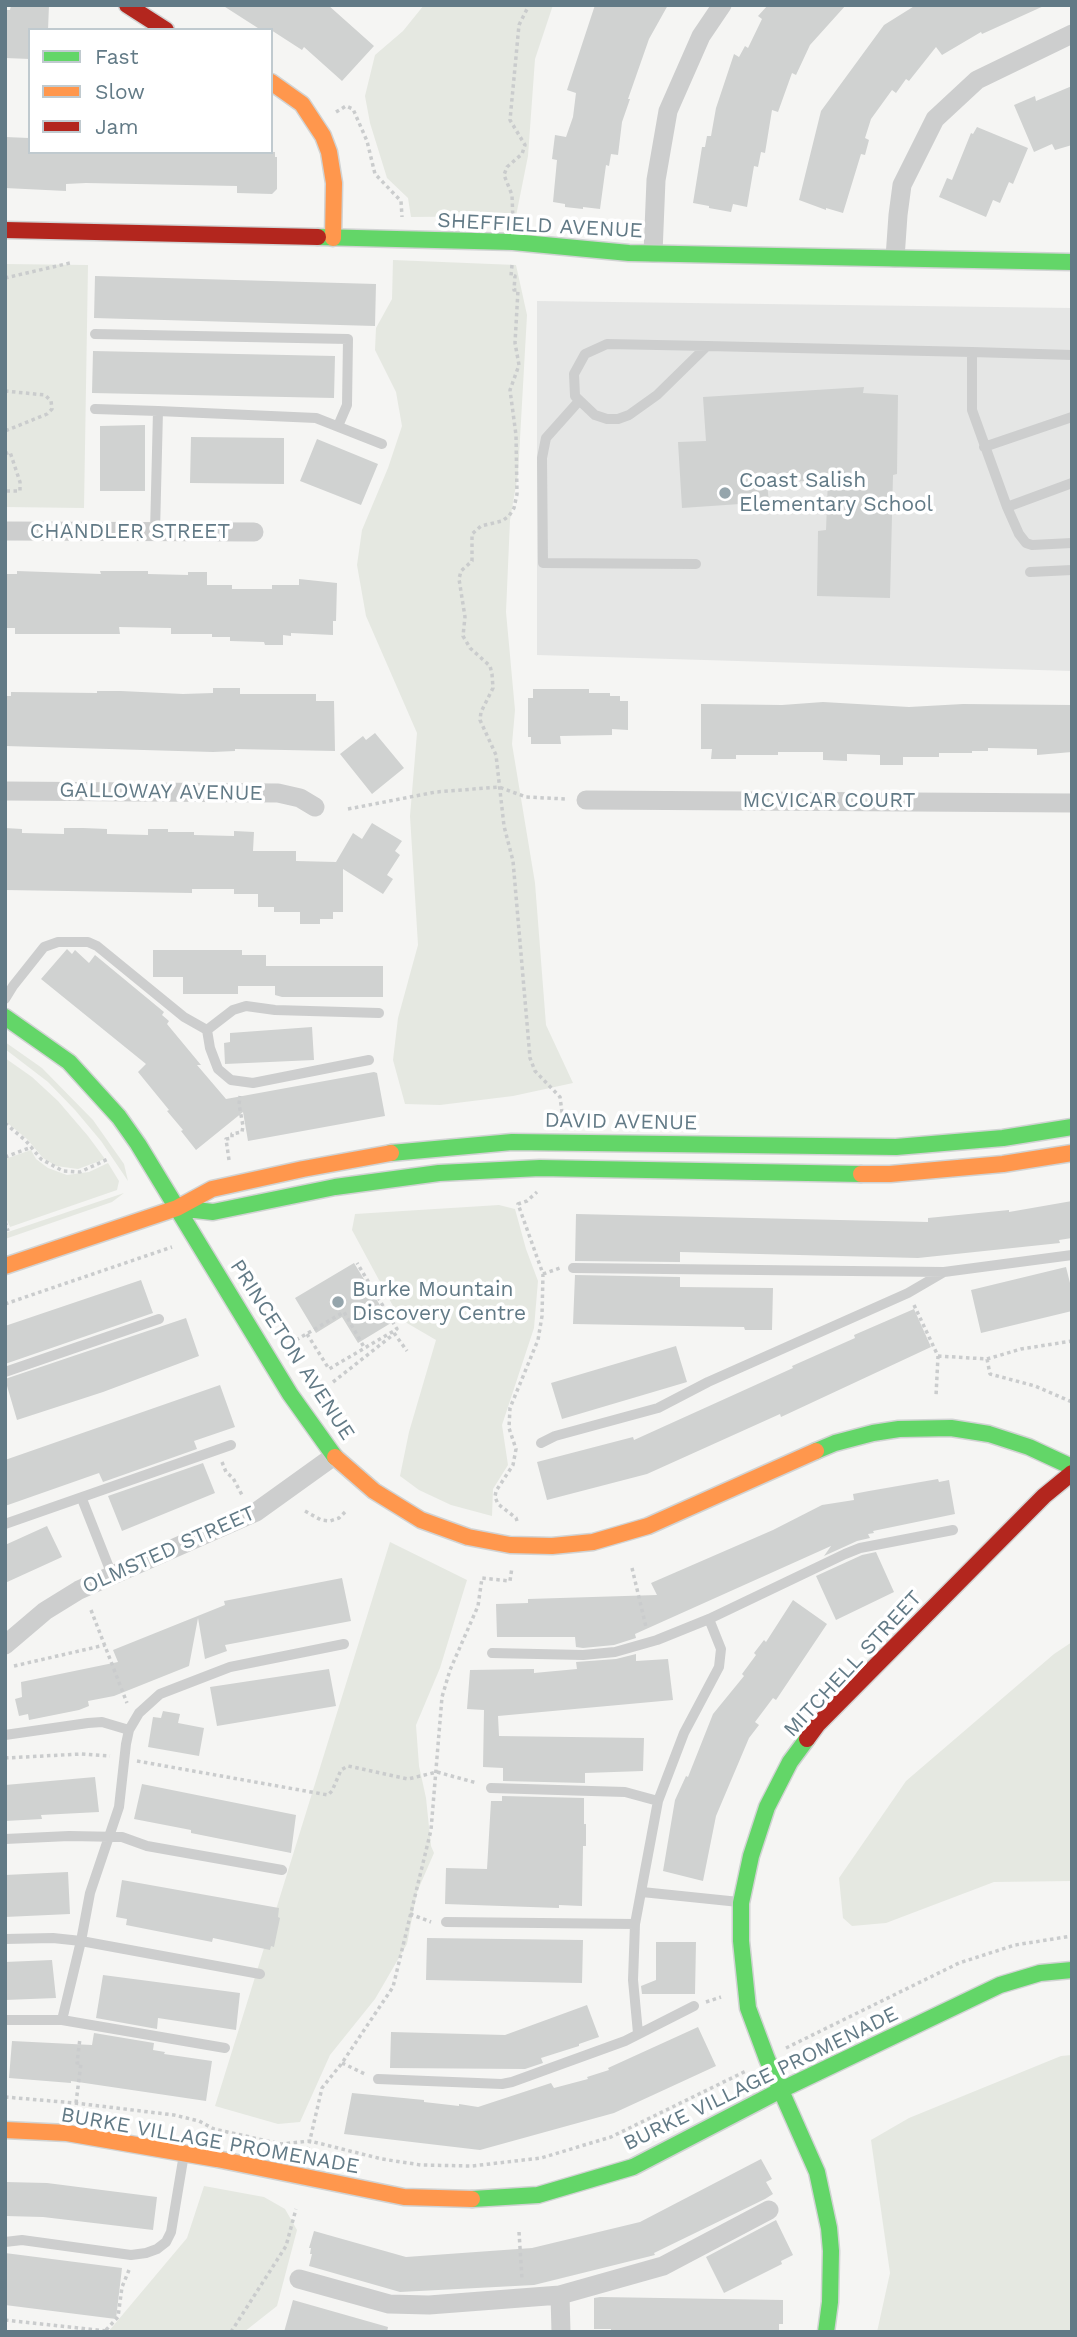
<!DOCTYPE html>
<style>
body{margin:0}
#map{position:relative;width:1077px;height:2337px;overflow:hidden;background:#f5f5f3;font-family:"Work Sans",sans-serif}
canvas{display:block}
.frame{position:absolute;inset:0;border:7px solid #627a86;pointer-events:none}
.legend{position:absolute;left:28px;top:28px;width:245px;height:126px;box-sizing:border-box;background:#fff;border:2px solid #c0cacf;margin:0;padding:9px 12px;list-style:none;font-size:21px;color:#627a86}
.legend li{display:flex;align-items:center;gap:14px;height:35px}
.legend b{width:35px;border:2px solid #c0cacf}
</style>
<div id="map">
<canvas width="1077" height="2337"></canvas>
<div class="frame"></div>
<ul class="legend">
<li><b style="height:9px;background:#63d668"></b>Fast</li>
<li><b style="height:9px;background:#ff974d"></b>Slow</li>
<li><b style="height:9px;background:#b3261e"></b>Jam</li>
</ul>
</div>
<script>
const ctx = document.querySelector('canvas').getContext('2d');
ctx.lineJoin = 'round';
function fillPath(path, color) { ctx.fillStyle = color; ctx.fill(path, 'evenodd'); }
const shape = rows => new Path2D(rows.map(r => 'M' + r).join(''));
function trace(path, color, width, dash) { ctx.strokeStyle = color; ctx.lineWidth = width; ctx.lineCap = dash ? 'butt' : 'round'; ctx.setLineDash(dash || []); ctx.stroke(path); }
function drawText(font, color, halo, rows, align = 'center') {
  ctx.font = font + ' "Work Sans",sans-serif'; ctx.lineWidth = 7; ctx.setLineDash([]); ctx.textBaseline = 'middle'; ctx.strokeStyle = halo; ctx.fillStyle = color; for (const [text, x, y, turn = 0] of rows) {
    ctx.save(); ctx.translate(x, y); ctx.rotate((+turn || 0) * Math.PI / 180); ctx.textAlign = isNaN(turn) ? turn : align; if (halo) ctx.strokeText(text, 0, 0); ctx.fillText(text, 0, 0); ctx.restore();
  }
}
const built = shape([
 [537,301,1072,308,1072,671,537,655]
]);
const green = shape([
 [424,5,553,5,535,59,528,156,516,216,411,217,408,198,387,178,370,123,365,96,375,55,403,31],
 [393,260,516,265,527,315,518,474,510,520,506,612,515,710,512,744,535,883,546,1025,573,1083,513,1096,440,1105,405,1104,393,1060,398,1018,418,945,410,816,417,733,366,616,357,565,362,530,388,468,402,426,396,392,375,350,376,328,392,299],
 [5,264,88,265,84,508,5,507],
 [5,1042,42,1068,93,1120,124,1164,128,1181,101,1141,75,1110,48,1082,5,1049],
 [5,1058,32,1077,58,1101,88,1136,105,1159,78,1169,56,1166,43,1158,27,1139,5,1121],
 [31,1150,36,1159,48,1168,67,1175,89,1172,108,1163,119,1181,117,1190,10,1227,5,1215,5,1159],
 [124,1193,112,1202,5,1239,5,1233],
 [499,1205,515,1209,526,1249,538,1281,534,1328,502,1425,508,1465,493,1489,492,1516,451,1505,419,1490,400,1476,409,1432,436,1340,400,1319,352,1230,355,1214],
 [390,1542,467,1580,440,1668,416,1725,419,1766,426,1798,431,1846,434,1853,417,1892,407,1944,375,1999,330,2055,300,2122,278,2124,215,2106],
 [1072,1642,1072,1881,994,1882,886,1923,852,1926,843,1918,839,1878,906,1781,1054,1654],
 [1072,2055,1072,2332,877,2332,890,2273,871,2140,909,2118,1061,2056],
 [204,2186,264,2197,285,2209,297,2230,277,2306,244,2332,108,2332,187,2238]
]);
const building = shape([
 [11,5,49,5,48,30,30,30,30,59,5,58,5,10,10,10],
 [222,5,328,5,374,46,342,81,304,47,302,50,271,30,261,30],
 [595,5,668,5,649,39,628,99,630,99,622,122,618,155,611,154,609,166,606,165,600,209,583,207,583,209,565,207,565,204,553,202,557,160,552,159,555,135,566,137,573,117,576,93,567,90],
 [768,5,846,5,810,45,796,75,792,73,778,112,772,110,765,153,761,152,758,167,754,166,747,207,733,204,731,212,709,208,709,206,693,203,702,147,705,147,707,136,711,136,716,108,734,54,739,57,745,46,748,48,762,19,758,16],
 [916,5,1046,5,982,34,981,32,942,55,936,47,909,81,906,79,896,93,892,90,871,119,865,138,869,140,865,155,861,154,843,213,826,208,826,210,799,200,821,111,884,25],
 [1072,86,1072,145,1055,150,1052,144,1034,152,1014,105,1035,96,1036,101],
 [977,127,1028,148,1013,184,1009,182,1000,203,993,200,986,217,939,197,947,178,952,180,971,133,973,134],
 [5,137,29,138,29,152,275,152,275,157,277,157,277,189,272,194,237,193,237,186,86,183,66,184,66,191,5,188],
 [95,276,376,284,375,326,94,318],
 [93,351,335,356,334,398,92,393],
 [864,387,863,393,898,395,897,474,893,475,890,598,817,596,818,531,826,530,828,479,767,484,769,502,682,508,678,442,706,441,703,397],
 [145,425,145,491,100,491,100,426],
 [191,437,284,438,284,484,190,483],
 [317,439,378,464,361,505,300,481],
 [17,571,101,574,100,571,148,571,148,574,188,575,188,572,207,572,207,585,232,585,232,589,272,589,272,585,299,585,299,579,337,583,336,621,333,621,333,635,291,633,291,636,283,635,283,645,265,645,264,642,230,641,230,637,212,637,212,634,171,634,171,628,119,627,120,634,15,634,15,628,5,628,5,574,17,574],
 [213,688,240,688,240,694,316,694,316,701,334,701,335,751,235,749,235,751,213,752,5,746,5,696,11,696,11,692,97,693,97,691,121,691,183,694,213,693],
 [533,689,589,689,589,693,610,693,610,696,620,696,620,701,628,701,628,730,612,729,612,735,560,736,561,744,531,744,531,737,528,737,528,698,533,698],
 [823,702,909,707,963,704,1072,705,1072,752,1037,755,1037,749,988,748,988,751,972,751,972,753,939,753,939,757,903,757,903,765,880,765,880,755,847,754,847,761,823,760,823,752,778,752,778,755,736,755,736,759,711,759,712,749,701,749,701,704,782,705],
 [375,733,404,768,372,794,340,754,363,736,366,740],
 [372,823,402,841,395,851,400,855,387,875,393,879,383,894,343,869,343,912,333,912,333,919,320,919,320,924,300,924,300,912,274,912,274,907,258,907,258,894,234,894,234,889,192,889,192,893,5,890,5,828,22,829,22,833,64,834,64,828,83,828,107,829,107,834,148,835,148,829,168,829,168,832,194,832,194,835,234,836,234,831,254,832,253,851,296,851,296,861,336,862,353,833,362,839],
 [67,949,72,954,75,950,89,963,95,955,164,1012,162,1015,169,1021,167,1024,201,1065,197,1065,226,1099,374,1072,377,1073,385,1116,248,1141,243,1112,196,1150,181,1131,183,1130,167,1111,169,1110,138,1072,146,1064,41,979],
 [153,950,242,950,242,955,266,955,266,966,383,966,383,997,282,997,275,995,275,986,238,986,238,994,183,994,183,977,153,977],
 [312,1027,314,1060,225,1064,224,1043,230,1042,230,1033],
 [1072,1201,1072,1238,1059,1240,1060,1243,918,1258,680,1252,680,1262,575,1261,576,1214,928,1222,928,1218,1009,1210,1009,1212],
 [354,1263,391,1323,358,1343,342,1317,316,1333,295,1298],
 [1066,1267,1072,1291,1072,1311,981,1333,971,1290],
 [575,1275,680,1277,680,1287,773,1288,772,1330,745,1330,744,1327,573,1324],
 [141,1280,153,1313,5,1364,5,1326],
 [914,1309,931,1347,781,1417,780,1414,647,1474,547,1500,537,1462,633,1437,634,1440,793,1368,792,1366,855,1338,854,1335],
 [186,1318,199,1356,103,1392,17,1420,5,1379],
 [676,1346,687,1382,562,1419,551,1383],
 [220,1385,235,1427,194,1441,197,1449,103,1482,99,1473,5,1506,5,1460],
 [203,1463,215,1493,122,1531,108,1496],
 [938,1479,939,1482,949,1480,955,1514,873,1531,874,1533,868,1534,870,1538,857,1541,824,1556,831,1546,635,1634,636,1638,614,1645,583,1648,576,1647,575,1637,497,1637,496,1604,528,1603,528,1599,657,1595,651,1583,773,1530,822,1505,854,1500,853,1494,869,1491],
 [47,1526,62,1557,5,1583,5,1545],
 [876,1552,894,1592,836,1620,816,1576,862,1555],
 [342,1578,351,1621,225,1645,227,1651,205,1659,198,1618,189,1666,114,1696,88,1701,89,1706,79,1710,29,1720,28,1714,19,1716,15,1699,22,1697,21,1682,118,1662,113,1650,225,1605,224,1601],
 [793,1600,827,1624,776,1700,773,1698,755,1722,759,1725,749,1738,716,1816,703,1881,663,1871,675,1800,686,1776,688,1777,713,1714,744,1676,742,1674,756,1655,754,1653,764,1640,766,1642],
 [636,1654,636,1661,668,1659,673,1700,498,1716,499,1736,644,1738,643,1771,585,1773,585,1783,503,1781,503,1768,483,1767,484,1710,467,1709,470,1670,534,1669,534,1673,577,1669,576,1662,616,1659],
 [329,1669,336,1706,217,1726,210,1687],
 [163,1711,180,1714,178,1723,204,1728,199,1756,148,1747,153,1717,161,1718],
 [95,1777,99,1812,41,1815,42,1819,5,1821,5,1785],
 [142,1784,296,1815,291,1853,191,1833,191,1830,134,1819],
 [502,1796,584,1798,584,1824,586,1824,586,1846,583,1846,582,1906,559,1905,559,1908,445,1904,446,1868,487,1869,491,1801,502,1801],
 [68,1872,70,1914,5,1917,5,1875],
 [122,1880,279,1908,278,1917,280,1918,274,1947,271,1946,270,1950,213,1938,212,1942,126,1925,127,1919,116,1917],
 [427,1938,583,1940,582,1983,426,1980],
 [656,1942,696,1942,695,1994,642,1994,641,1986,656,1980],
 [52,1960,56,1998,5,2000,5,1962],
 [103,1975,240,1993,236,2030,158,2018,157,2029,96,2018],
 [587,2005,599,2037,579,2044,579,2046,541,2058,543,2063,525,2069,390,2068,391,2032,505,2035],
 [698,2027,716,2066,614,2113,480,2150,344,2134,352,2093,424,2100,424,2102,459,2106,459,2104,478,2107,551,2083,554,2088,588,2079,587,2077,609,2070,608,2068],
 [94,2033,154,2043,153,2050,165,2052,164,2054,212,2061,206,2101,71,2081,71,2083,9,2078,12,2041,92,2045],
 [761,2159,772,2179,766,2182,773,2194,765,2199,654,2253,655,2255,534,2285,400,2292,309,2266,312,2254,310,2254,311,2248,309,2248,314,2231,406,2257,532,2248,640,2222],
 [5,2182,47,2183,157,2197,153,2230,43,2217,5,2216],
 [776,2220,793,2255,781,2261,782,2264,724,2293,706,2257],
 [5,2253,122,2268,116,2319,5,2305],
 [600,2297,783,2300,783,2324,779,2324,779,2332,611,2332,611,2329,594,2329,594,2298],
 [293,2300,388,2327,387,2332,284,2332]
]);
const path = shape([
 [336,112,346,106,353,109,367,141,375,174,401,201,402,217],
 [513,221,512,195,504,175,507,167,522,154,525,145,510,120,519,25,529,5],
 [512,265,511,276,515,276,514,290,518,290,515,343,519,365,510,390,516,435,517,494,514,508,509,516,502,521,481,526,472,534,472,561,461,571,459,579,465,617,463,636,470,648,490,666,492,674,493,688,481,712,480,720,496,755,504,826,513,861,530,1058,535,1071,560,1097,563,1120],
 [5,278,70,263],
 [5,391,45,395,51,401,52,409,47,414,5,431],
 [5,454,10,452,20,482,20,491,5,491],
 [348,809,436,792,499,787,526,797,566,799],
 [5,1123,26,1141,41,1159,63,1171,80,1172,108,1159],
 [5,1157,32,1147],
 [229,1160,226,1139,232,1138,232,1134,242,1132,243,1126,239,1104,240,1096],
 [5,1222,8,1231],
 [543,1274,560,1268],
 [5,1304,172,1247],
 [914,1305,938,1356,936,1396],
 [394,1333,407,1351],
 [307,1334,329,1369,397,1329,357,1263],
 [296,1340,344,1312,364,1347],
 [938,1356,987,1359,1021,1349,1072,1341],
 [987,1359,990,1374,1035,1386,1072,1402],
 [333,1382,394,1334],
 [222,1462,226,1472,233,1478,242,1495],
 [305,1511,321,1520,330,1521,339,1518,345,1512],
 [517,1521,516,1518,498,1504,495,1497,496,1491,513,1465,516,1449,509,1428,510,1408,538,1340,542,1316,543,1274,518,1204,527,1201,537,1192],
 [632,1568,646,1627],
 [91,1610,127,1703],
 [14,1666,105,1645],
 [5,1758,81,1754,110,1756],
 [137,1761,328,1795,332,1791,341,1770,348,1766,408,1779,437,1772,477,1783],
 [410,1914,431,1922],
 [706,2002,721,1997],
 [786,2048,959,1963,1015,1945,1072,1936],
 [342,2063,365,2074],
 [5,2097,75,2103,174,2115,199,2121,214,2129,281,2144,310,2141,382,2159,421,2165,472,2166,541,2158,611,2137,746,2071],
 [76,2103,81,2063,77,2063,80,2038],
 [306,2157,322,2088,342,2063,393,1987,431,1830,442,1697,450,1670,478,1606,482,1578,510,1581,512,1567],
 [519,2232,522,2279],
 [5,2320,106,2331],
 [106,2330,118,2317,122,2287,129,2270],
 [231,2332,286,2246,296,2209]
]);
const lane = shape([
 [95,334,348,339,347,405,338,426],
 [707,346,657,395,629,415,618,419,607,419,595,415,575,396,574,374,585,354,607,344,707,346,972,352,1072,355],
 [972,352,972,410,1007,507,1072,483],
 [579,401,546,438,542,458,543,563,696,564],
 [95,409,158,411],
 [984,447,1072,417],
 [1007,507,1019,534,1026,543,1032,545,1072,543],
 [155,532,158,411,316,418,382,444],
 [1030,572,1072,570],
 [5,999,13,986,44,947,58,942,88,942,97,946,184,1017,207,1030,210,1048,218,1069,231,1080,253,1083,369,1060],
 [207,1030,233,1010,246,1006,275,1010,379,1013],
 [573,1268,944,1272,1072,1255],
 [5,1372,159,1319],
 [541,1443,555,1436,658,1408,708,1382,908,1293,944,1272],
 [82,1499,112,1575],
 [5,1524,231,1445],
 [492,1653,583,1655,615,1652,657,1640,709,1619,845,1554,860,1548,953,1530],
 [5,1735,88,1723,102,1722,129,1730],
 [491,1788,625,1792,658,1801],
 [5,1839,69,1836,122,1837,147,1846,282,1870],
 [642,1892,739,1902],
 [446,1922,635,1924],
 [5,1939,53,1938,81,1941,260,1974],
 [5,2020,62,2020,225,2048],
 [62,2020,81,1941,90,1893,119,1807,126,1744,129,1730,139,1713,160,1694,230,1667,344,1644],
 [638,2033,633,1980,635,1924,658,1801,684,1733,719,1667,721,1649,709,1619],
 [378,2079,502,2084,512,2082,625,2041,694,2006],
 [5,2242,22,2240,131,2255,146,2253,157,2249,166,2242,171,2232,184,2154]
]);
const street = shape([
 [653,253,656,180,668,111,701,36,722,5],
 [895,258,898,215,902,185,935,119,977,80,1072,34],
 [5,531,254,532],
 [5,791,278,793,300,798,315,807],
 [586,800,1072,803],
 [5,1645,45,1611,79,1590,256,1512,334,1456],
 [299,2279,389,2304,429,2305,560,2295],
 [561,2332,560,2295,663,2266,769,2210]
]);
const fast = shape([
 [318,237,513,242,629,253,1072,262],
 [5,1017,69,1062,119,1117,138,1144,290,1394,335,1457],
 [391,1153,512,1142,896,1147,1003,1138,1072,1127],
 [177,1208,213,1212,335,1187,439,1173,540,1168,861,1174],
 [816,1451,835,1443,873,1433,899,1429,951,1428,989,1434,1029,1447,1072,1467],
 [807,1739,790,1762,767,1807,751,1856,741,1903,741,1941,748,2008,767,2059,817,2172,829,2228,831,2251,830,2302,826,2332],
 [472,2199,538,2195,633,2167,781,2090,1000,1985,1040,1973,1072,1970]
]);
const slow = shape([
 [271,82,302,104,323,136,329,152,334,183,333,238],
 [861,1174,890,1174,1003,1164,1072,1153],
 [5,1266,177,1208,212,1189,303,1169,391,1153],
 [335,1457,374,1491,421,1520,468,1537,510,1545,552,1546,593,1542,648,1526,816,1451],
 [5,2130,67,2133,217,2159,404,2197,472,2199]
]);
const jam = shape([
 [127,5,166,30],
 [5,230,318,237],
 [807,1739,818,1724,1044,1496,1072,1473]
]);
const markers = [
 [725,493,7,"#95a5ac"],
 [338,1302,7,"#95a5ac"]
];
const streetNames = [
 ["SHEFFIELD AVENUE",540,226,3],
 ["CHANDLER STREET",130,532],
 ["GALLOWAY AVENUE",161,792,1],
 ["MCVICAR COURT",829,801],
 ["DAVID AVENUE",621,1122,1],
 ["PRINCETON AVENUE",292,1350,57],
 ["OLMSTED STREET",169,1550,-24],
 ["MITCHELL STREET",853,1664,-47],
 ["BURKE VILLAGE PROMENADE",761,2079,-26],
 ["BURKE VILLAGE PROMENADE",210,2141,10]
];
const poiNames = [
 ["Coast Salish",739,481],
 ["Elementary School",739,505],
 ["Burke Mountain",352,1290],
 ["Discovery Centre",352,1314]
];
fillPath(built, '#e5e6e5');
fillPath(green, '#e5e8e1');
fillPath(building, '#d0d2d1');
trace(fast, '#d1d3d3', 19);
trace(slow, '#d1d3d3', 19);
trace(jam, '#d1d3d3', 19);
trace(path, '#cacccd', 3.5, [3.5, 3.5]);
trace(lane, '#cdcece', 10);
trace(street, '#cdcece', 19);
trace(fast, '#63d668', 16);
trace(slow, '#ff974d', 16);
trace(jam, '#b3261e', 16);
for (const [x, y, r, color] of markers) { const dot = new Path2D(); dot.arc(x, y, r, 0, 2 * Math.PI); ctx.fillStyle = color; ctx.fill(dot); trace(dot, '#fff', 2.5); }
drawText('21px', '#627a86', '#fff', streetNames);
drawText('21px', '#627a86', '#fff', poiNames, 'left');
</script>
